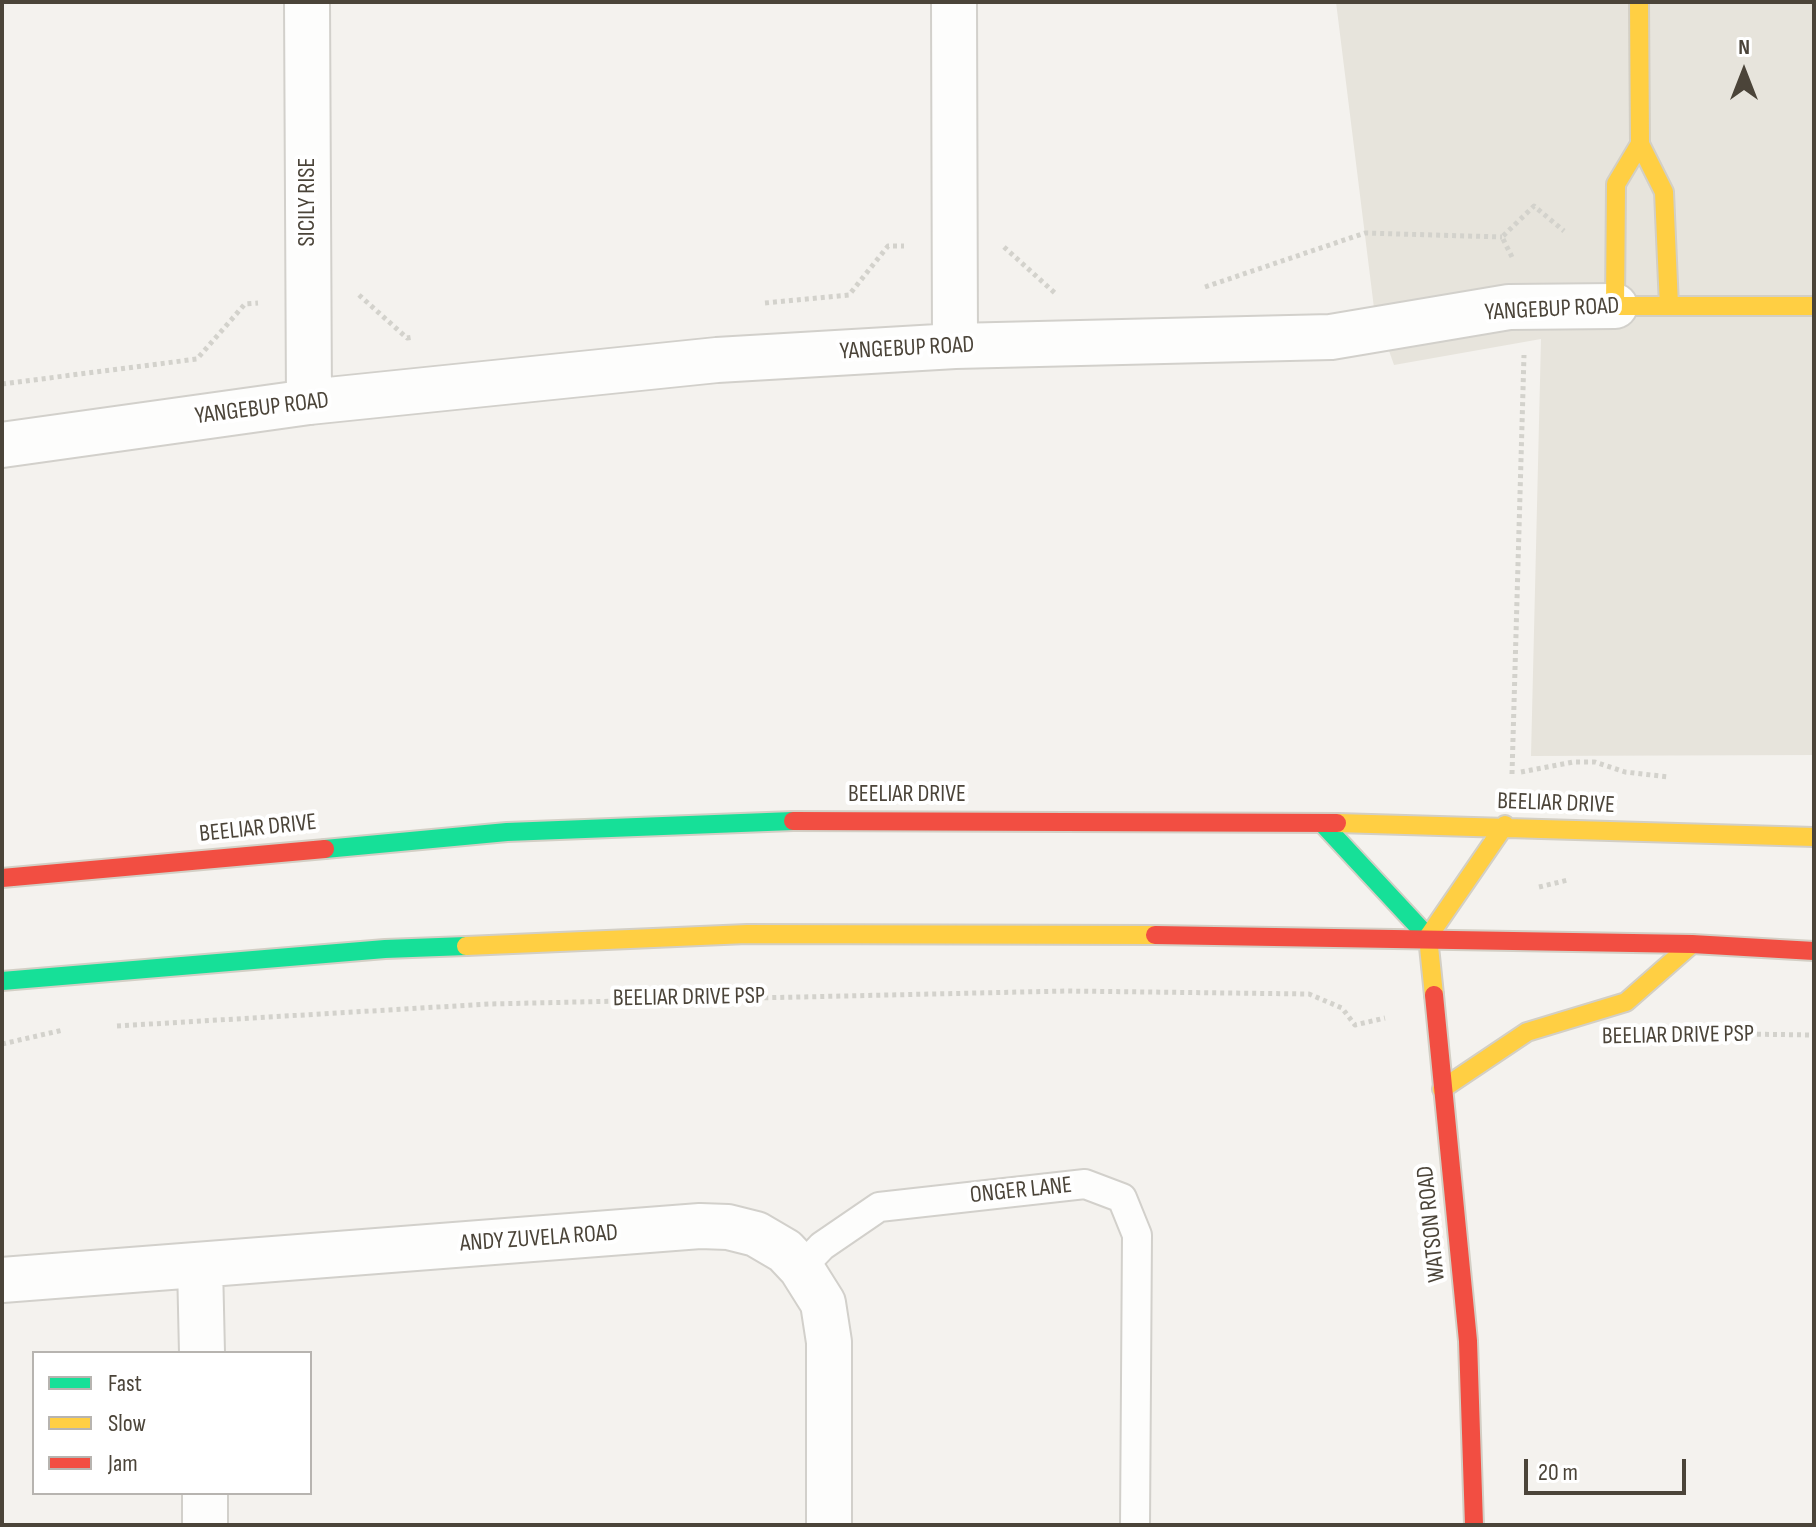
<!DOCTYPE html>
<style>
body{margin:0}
#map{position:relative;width:1816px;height:1527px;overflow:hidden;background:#f4f2ee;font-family:"Sofia Sans Condensed",sans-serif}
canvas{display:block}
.frame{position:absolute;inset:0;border:4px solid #4b4439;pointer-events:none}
.legend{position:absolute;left:32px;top:1351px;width:280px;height:144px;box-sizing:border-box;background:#fff;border:2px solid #b7b4b0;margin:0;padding:10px 14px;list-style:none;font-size:24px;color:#4b4439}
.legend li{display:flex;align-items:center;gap:16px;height:40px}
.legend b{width:40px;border:2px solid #b7b4b0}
.north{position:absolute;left:1704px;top:32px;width:80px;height:80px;-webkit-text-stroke:6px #fff;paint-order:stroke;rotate:0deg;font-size:22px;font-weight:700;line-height:32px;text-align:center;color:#4b4439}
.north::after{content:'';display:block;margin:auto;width:28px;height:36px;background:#4b4439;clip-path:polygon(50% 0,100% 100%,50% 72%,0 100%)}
.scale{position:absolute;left:1524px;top:1459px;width:162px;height:36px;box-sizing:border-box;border:4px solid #4b4439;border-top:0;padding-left:10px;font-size:24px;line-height:28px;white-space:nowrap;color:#4b4439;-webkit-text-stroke:6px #fff;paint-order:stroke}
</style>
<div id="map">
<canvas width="1816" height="1527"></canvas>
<div class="frame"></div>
<ul class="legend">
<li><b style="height:10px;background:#16e098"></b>Fast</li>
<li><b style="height:10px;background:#ffcf43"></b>Slow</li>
<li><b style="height:10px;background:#f24e42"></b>Jam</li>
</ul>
<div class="north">N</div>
<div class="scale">20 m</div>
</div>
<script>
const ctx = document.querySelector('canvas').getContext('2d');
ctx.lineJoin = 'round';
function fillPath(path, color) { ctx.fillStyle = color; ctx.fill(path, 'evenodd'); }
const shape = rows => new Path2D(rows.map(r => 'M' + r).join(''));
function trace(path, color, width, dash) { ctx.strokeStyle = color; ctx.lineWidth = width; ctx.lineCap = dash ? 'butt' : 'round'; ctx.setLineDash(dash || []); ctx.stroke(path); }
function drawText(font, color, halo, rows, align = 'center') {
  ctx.font = font + ' "Sofia Sans Condensed",sans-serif'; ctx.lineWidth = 8; ctx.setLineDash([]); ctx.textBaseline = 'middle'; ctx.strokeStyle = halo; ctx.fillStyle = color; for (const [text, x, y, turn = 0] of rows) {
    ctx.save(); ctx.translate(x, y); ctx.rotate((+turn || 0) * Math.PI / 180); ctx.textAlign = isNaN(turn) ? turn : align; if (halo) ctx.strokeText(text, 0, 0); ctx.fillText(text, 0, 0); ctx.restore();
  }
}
const residential = shape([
 [1336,2,1814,2,1814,755,1531,756,1541,339,1394,365,1374,308]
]);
const path = shape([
 [1004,247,1056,294],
 [1512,257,1502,237,1534,206,1564,231],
 [1205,287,1365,233,1502,237],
 [359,295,407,338,413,337],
 [765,303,849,295,888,246,904,246],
 [2,384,197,359,245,304,258,303],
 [1521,772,1573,762,1595,762,1625,772,1669,777],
 [1512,774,1524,355],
 [1539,887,1568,880],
 [117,1026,489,1004,1066,991,1309,994,1342,1008,1355,1025,1385,1018],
 [1669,1033,1814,1035],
 [2,1044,63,1030]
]);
const lane = shape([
 [801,1268,822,1246,879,1207,1085,1184,1122,1198,1137,1235,1135,1525]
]);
const street = shape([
 [307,2,309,402],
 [954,2,955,346],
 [2,445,309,402,717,360,955,346,1331,337,1509,307,1615,306],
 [200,1265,202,1353],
 [2,1280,700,1226,728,1227,756,1234,785,1251,801,1268,823,1303,829,1342,829,1525],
 [205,1493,205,1525]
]);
const fast = shape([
 [1322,823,1428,937],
 [325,849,507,832,793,821],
 [2,981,385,949,466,946]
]);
const slow = shape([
 [1639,2,1640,144,1664,192,1669,306],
 [1640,144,1616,184,1615,306,1814,306],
 [1337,823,1814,837],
 [466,946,747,934,1155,935],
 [1434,995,1428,937,1505,825],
 [1442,1089,1527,1032,1626,1002,1692,944]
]);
const jam = shape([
 [793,821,1337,823],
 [2,878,325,849],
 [1155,935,1692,944,1814,951],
 [1434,995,1468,1341,1474,1525]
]);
const streetNames = [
 ["SICILY RISE",308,202,-90],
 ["YANGEBUP ROAD",1552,310,-3],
 ["YANGEBUP ROAD",907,349,-3],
 ["YANGEBUP ROAD",262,409,-7],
 ["BEELIAR DRIVE",907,795],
 ["BEELIAR DRIVE",1556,804,2],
 ["BEELIAR DRIVE",258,829,-6],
 ["BEELIAR DRIVE PSP",689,998,-1],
 ["BEELIAR DRIVE PSP",1678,1036,-1],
 ["ONGER LANE",1021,1191,-6],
 ["WATSON ROAD",1432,1224,-96],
 ["ANDY ZUVELA ROAD",539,1239,-4]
];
fillPath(residential, '#e7e4dc');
trace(lane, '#d2d0cb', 32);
trace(street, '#d2d0cb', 48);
trace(fast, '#d3cfc5', 22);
trace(slow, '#d3cfc5', 22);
trace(jam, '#d3cfc5', 22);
trace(path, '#d3d2cc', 5, [4, 4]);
trace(lane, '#fdfdfc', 28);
trace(street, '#fdfdfc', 44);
trace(fast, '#16e098', 18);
trace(slow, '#ffcf43', 18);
trace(jam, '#f24e42', 18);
drawText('24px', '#4b4439', '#fff', streetNames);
</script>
